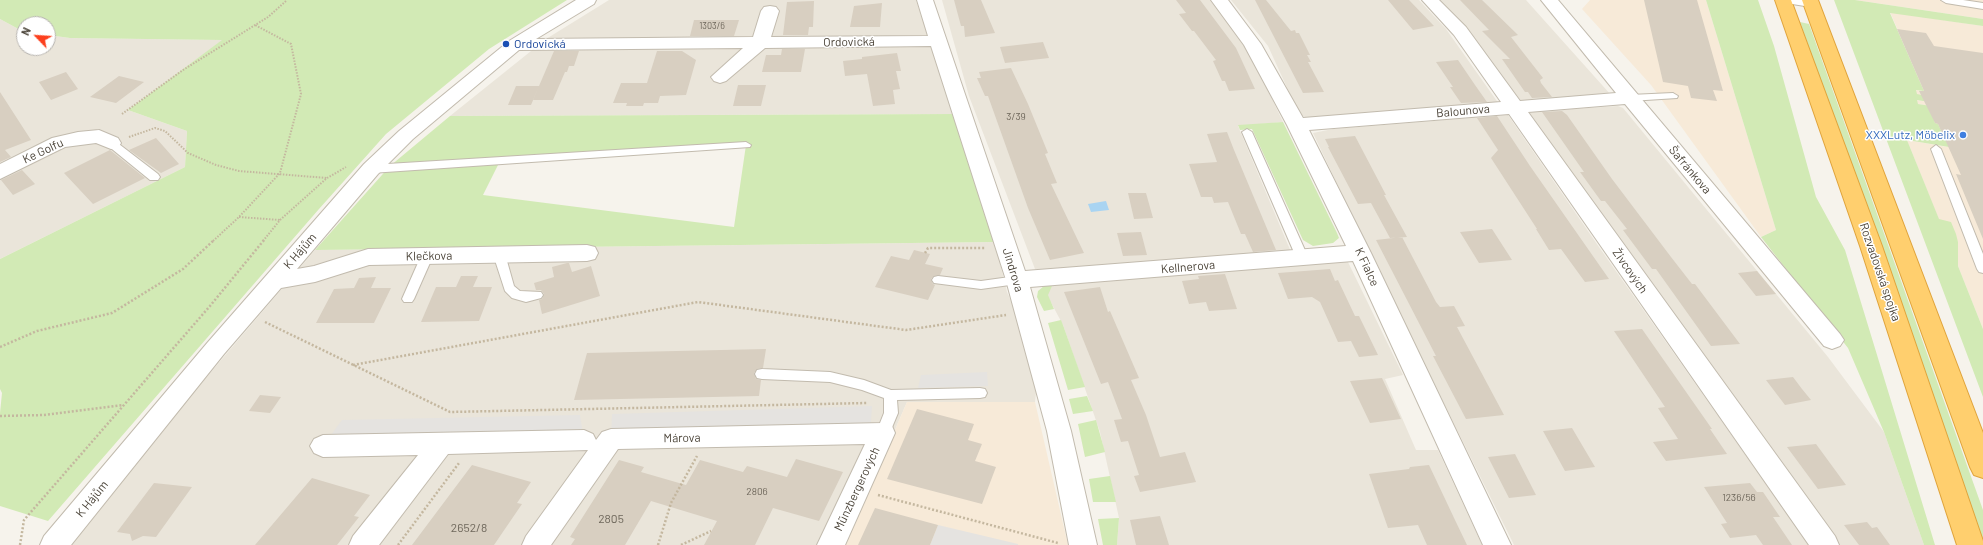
<!DOCTYPE html>
<meta charset="utf-8">
<style>
body{margin:0}
#map{position:relative;width:1983px;height:545px;overflow:hidden;background:#f6f3ec;font-family:Barlow,sans-serif}
canvas{display:block}
.north{position:absolute;left:16px;top:16px;width:40px;height:40px;box-sizing:border-box;background:#fff;border:1px solid #b7b4b0;border-radius:50%;rotate:295deg;font-size:11px;font-weight:700;line-height:16px;text-align:center;color:#4b4439}
.north::after{content:'';display:block;margin:auto;width:14px;height:18px;background:#fc3f1d;clip-path:polygon(50% 0,100% 100%,50% 72%,0 100%)}
</style>
<div id="map">
<canvas width="1983" height="545"></canvas>
<div class="north">N</div>
</div>
<script>
const ctx = document.querySelector('canvas').getContext('2d');
ctx.lineJoin = 'round';
function fillPath(path, color) { ctx.fillStyle = color; ctx.fill(path, 'evenodd'); }
const shape = rows => new Path2D(rows.map(r => 'M' + r).join(''));
function trace(path, color, width, dash) { ctx.strokeStyle = color; ctx.lineWidth = width; ctx.lineCap = dash ? 'butt' : 'round'; ctx.setLineDash(dash || []); ctx.stroke(path); }
function drawText(font, color, halo, rows, align = 'center') {
  ctx.font = font + ' Barlow,sans-serif'; ctx.lineWidth = 3; ctx.setLineDash([]); ctx.textBaseline = 'middle'; ctx.strokeStyle = halo; ctx.fillStyle = color; for (const [text, x, y, turn = 0] of rows) {
    ctx.save(); ctx.translate(x, y); ctx.rotate((+turn || 0) * Math.PI / 180); ctx.textAlign = isNaN(turn) ? turn : align; if (halo) ctx.strokeText(text, 0, 0); ctx.fillText(text, 0, 0); ctx.restore();
  }
}
const residential = shape([
 [609,0,916,0,954,114,450,116,546,39],
 [942,0,1211,0,1248,49,1283,122,1238,126,1291,252,1040,271,1035,269,969,96],
 [1231,0,1419,0,1446,29,1499,104,1309,119,1299,114,1268,46],
 [1439,0,1526,0,1611,95,1526,102,1518,100,1465,27],
 [0,19,24,32,24,48,48,48,48,35,70,38,223,40,128,110,187,131,185,167,0,259],
 [1618,106,1623,108,1828,357,1884,432,1924,545,1840,545,1528,112],
 [1508,115,1599,247,1809,545,1514,545,1374,262,1313,133,1333,129],
 [995,242,1007,292,1022,325,1038,374,1035,402,907,402,845,545,70,545,141,454,315,250],
 [1347,260,1403,375,1385,379,1416,450,1438,450,1482,545,1117,545,1119,518,1100,432,1063,325,1047,295,1053,284]
]);
const commercial = shape([
 [1590,0,1706,0,1776,230,1761,237,1651,85,1582,9],
 [1855,0,1983,0,1983,19],
 [1890,12,1983,26,1983,329,1958,266,1958,242,1939,220,1907,140,1948,147,1933,120,1931,106,1918,104,1916,100,1928,102,1926,96,1917,95,1915,90,1924,91],
 [907,402,1035,402,1068,545,845,545]
]);
const green = shape([
 [0,0,567,0,489,49,386,134,319,209,48,521,0,506,0,413,2,393,0,389,0,259,185,167,187,131,128,110,222,40,70,38,48,35,48,24,24,24,24,32,0,19],
 [1706,0,1758,0,1774,46,1816,197,1845,250,1935,545,1924,545,1884,432,1848,348,1761,237,1776,230],
 [1834,0,1855,0,1983,19,1983,26,1890,13,1924,91,1916,90,1917,94,1926,96,1929,102,1917,100,1918,104,1931,106,1934,120,1935,123,1938,124,1949,147,1907,140,1939,219,1951,222,1956,234,1958,242,1958,266,1983,329,1983,397],
 [1800,22,1809,24,1983,510,1983,544],
 [954,114,995,242,315,250,390,166,450,116],
 [746,145,734,227,483,195,500,161],
 [1283,122,1337,233,1339,238,1333,243,1313,246,1303,240,1252,129,1240,130,1238,125],
 [1053,284,1048,295,1054,309,1044,311,1037,297,1038,291,1044,286],
 [1061,320,1063,325,1085,387,1068,390,1048,323],
 [1087,396,1093,411,1073,414,1069,399],
 [1096,420,1105,452,1085,457,1078,424],
 [1110,476,1116,502,1093,502,1089,479],
 [1119,518,1117,545,1103,545,1098,519]
]);
const parking = shape([
 [987,372,988,386,918,388,921,375],
 [872,406,870,433,611,439,612,414],
 [580,415,584,441,323,446,342,420],
 [938,525,1018,544,1018,545,930,545]
]);
const water = shape([
 [1106,201,1109,210,1091,212,1088,204]
]);
const building = shape([
 [954,0,981,0,995,33,965,37,964,26,961,26],
 [1176,0,1200,0,1236,48,1255,89,1229,91,1225,81,1222,81,1213,61,1216,60,1194,31,1192,31,1179,14,1186,13],
 [1255,0,1266,0,1291,31,1295,30,1296,33,1299,33,1310,55,1307,55,1311,62,1308,62,1324,92,1303,93],
 [1388,0,1409,0,1434,26,1413,30],
 [1460,0,1482,0,1518,35,1511,37,1543,78,1540,80,1541,83,1552,97,1532,98,1528,92,1525,92,1502,59,1510,59,1482,31,1489,30],
 [1644,0,1697,0,1723,91,1713,90,1717,101,1691,98,1688,86,1663,82],
 [814,1,813,27,809,27,808,35,783,35,787,2],
 [882,3,880,27,850,27,854,6],
 [694,20,739,20,734,36,690,36],
 [1897,29,1926,33,1934,46,1983,53,1983,239,1956,174,1961,175,1938,124,1935,123,1919,91,1924,91],
 [1043,42,1049,58,1005,63,1000,47],
 [782,49,805,49,801,72,762,72,766,55,781,55],
 [554,51,579,51,574,66,569,66,567,72,565,72,553,100,533,100],
 [657,51,682,51,696,60,686,95,660,96,658,103,644,103,643,106,626,106,627,103,613,103,621,83,647,83],
 [897,53,901,71,896,71,900,89,893,90,895,104,873,106,867,74,845,76,843,61,862,59,862,57],
 [1458,60,1475,85,1487,102,1461,103,1450,87,1453,87,1436,62],
 [1011,68,1028,104,1048,153,1045,154,1057,183,1051,184,1084,253,1050,260,1028,208,988,96,985,96,977,78,981,78,979,72],
 [66,72,78,89,51,100,39,82],
 [119,76,144,82,116,103,90,97],
 [738,85,766,85,761,106,733,106],
 [516,86,539,86,531,105,508,105],
 [0,92,31,140,5,150,11,157,0,162],
 [1562,111,1567,115,1612,179,1671,257,1692,284,1695,284,1740,344,1711,346,1656,269,1652,269,1623,230,1627,229,1605,201,1601,201,1580,172,1584,172,1542,112],
 [1497,116,1530,166,1609,279,1585,282,1561,249,1549,250,1536,229,1537,229,1491,158,1498,150,1477,118],
 [1227,132,1234,150,1276,250,1253,252,1245,234,1241,234,1228,202,1214,203,1212,197,1201,197,1189,164,1217,162,1207,134],
 [1355,136,1386,195,1384,195,1407,237,1390,238,1371,203,1358,204,1328,147,1329,147,1325,139],
 [156,138,179,164,161,173,129,150],
 [110,150,145,178,93,204,64,173],
 [22,170,35,184,13,195,1,180],
 [1128,193,1146,193,1153,218,1134,219],
 [1492,229,1512,260,1479,263,1460,232],
 [1141,232,1147,255,1123,256,1117,233],
 [1402,237,1436,302,1440,307,1454,306,1465,326,1457,327,1504,415,1466,419,1433,356,1436,356,1376,240],
 [914,250,930,254,925,264,943,268,940,275,934,276,931,279,933,284,935,285,928,300,875,287,891,256,909,260],
 [567,263,569,263,572,272,591,266,600,296,542,314,539,300,542,299,544,294,541,290,536,290,534,283,554,277,552,267],
 [1330,269,1335,281,1338,280,1355,316,1359,316,1378,355,1359,357,1351,341,1338,342,1320,302,1312,297,1288,299,1278,273],
 [1757,271,1776,294,1756,296,1738,273],
 [1225,274,1237,309,1209,311,1206,302,1189,304,1182,281,1199,279,1198,276],
 [461,276,478,276,473,287,492,287,479,321,421,322,436,287,456,287],
 [376,277,371,288,391,288,374,323,316,323,334,289,354,288,359,278],
 [1100,287,1108,312,1110,311,1139,378,1131,380,1146,415,1160,457,1185,452,1196,482,1140,492,1134,476,1139,475,1128,441,1121,442,1114,420,1122,419,1108,382,1101,384,1064,292],
 [1642,329,1712,429,1710,429,1727,454,1666,461,1653,442,1678,439,1658,408,1665,407,1614,331],
 [766,349,763,368,757,369,754,373,756,379,761,380,759,396,574,400,587,353],
 [1793,377,1802,389,1811,400,1785,405,1766,380],
 [1382,378,1401,419,1370,423,1350,381],
 [260,395,281,397,270,413,249,411],
 [917,409,974,424,968,440,982,444,975,461,996,467,982,504,887,479],
 [1572,428,1595,467,1565,471,1543,431],
 [1816,444,1838,474,1846,485,1818,489,1787,447],
 [1515,454,1536,495,1509,498,1488,457],
 [796,459,843,472,819,521,773,508,755,545,704,545,717,521,651,501,625,545,571,545,575,539,570,537,619,460,644,467,641,472,686,485,700,460,743,472,747,466,787,477],
 [472,465,531,482,517,503,522,504,494,545,412,545],
 [1429,465,1455,520,1467,545,1427,545,1418,525,1388,528,1369,474,1409,469,1410,467],
 [312,478,370,495,354,516,359,517,337,545,255,545],
 [154,483,192,487,156,537,143,536,132,541,130,534,117,532],
 [1750,483,1757,492,1763,492,1780,517,1773,517,1792,545,1763,545,1756,535,1730,538,1721,524,1727,523,1704,487],
 [875,508,938,525,930,545,858,545],
 [1160,516,1169,545,1136,545,1130,520],
 [1867,522,1872,528,1877,527,1890,545,1859,545,1844,525]
]);
const pathFar1 = shape([
 [122,114,183,70,268,17,287,0],
 [129,137,155,128,165,131,188,153,216,165,239,171,327,178],
 [239,217,280,220],
 [213,241,239,217,280,173,301,94,291,44,255,25],
 [263,241,280,220,327,178,346,167]
]);
const path = shape([
 [925,253,928,248,986,248],
 [265,322,450,412,867,403],
 [0,347,37,331,112,313,183,269,214,240],
 [353,365,698,302,906,330,1006,315],
 [0,416,44,415,123,405],
 [878,495,1058,543],
 [20,545,24,520,210,306,264,240],
 [398,545,459,463],
 [658,545,671,503,697,456],
 [681,545,711,531]
]);
const lane = shape([
 [1781,0,1803,0,1814,2,1816,4,1811,7,1786,3,1781,0],
 [1941,0,1963,0,1983,3,1983,9,1946,3,1941,0],
 [1673,93,1678,96,1677,98,1630,101,1625,98,1630,95,1673,93],
 [1247,129,1252,132,1308,257,1306,260,1298,260,1296,257,1242,132,1247,129],
 [111,140,115,141,158,174,160,177,158,180,150,180,107,145,106,143,107,141,111,140],
 [746,142,751,145,750,147,371,173,366,169,371,165,746,142],
 [1936,145,1941,149,1983,254,1983,273,1979,272,1977,269,1931,149,1936,145],
 [499,250,503,251,505,254,514,286,520,291,541,292,543,295,541,298,526,302,512,298,505,291,493,254,495,251,499,250],
 [427,252,431,253,433,256,414,299,412,302,404,302,402,299,421,256,423,253,427,252],
 [938,276,981,281,1017,276,1021,277,1023,280,1021,283,1017,284,981,289,934,283,932,280,934,277,938,276],
 [762,369,830,372,864,380,891,390,980,388,985,389,987,393,985,397,980,398,897,400,898,413,888,437,883,439,878,437,876,433,884,413,884,398,862,390,830,382,762,379,757,378,755,374,757,370,762,369]
]);
const street = shape([
 [576,0,596,0,594,4,536,39,753,37,761,11,764,7,770,6,776,7,779,11,771,37,928,36,917,0,933,0,1025,271,1346,246,1287,125,1244,45,1211,0,1228,0,1261,44,1303,118,1501,102,1454,35,1422,0,1439,0,1466,27,1520,101,1616,93,1541,0,1558,0,1840,334,1844,340,1840,346,1832,349,1824,346,1625,104,1528,112,1835,536,1839,545,1809,545,1509,114,1309,130,1371,253,1511,545,1483,545,1353,261,1030,287,1071,431,1097,545,1069,545,1047,431,1006,280,931,46,765,48,726,81,720,83,714,81,711,77,743,48,519,50,413,139,378,174,297,269,314,266,368,249,587,245,595,247,598,253,595,259,587,261,369,265,315,282,281,288,224,354,71,545,40,545,44,536,208,342,364,164,399,131,509,41,576,0],
 [99,130,118,138,121,143,118,148,111,149,96,143,65,147,0,179,0,164,52,138,78,132,99,130],
 [883,423,892,426,895,433,845,545,817,545,865,444,618,449,551,545,522,545,526,536,588,450,448,454,379,545,349,545,353,536,418,455,323,457,314,453,310,446,314,439,323,435,584,430,593,434,596,440,602,432,611,429,883,423]
]);
const highway = shape([
 [1775,0,1791,0,1882,246,1983,541,1983,545,1957,545,1860,246,1775,0],
 [1802,0,1818,0,1983,433,1983,478,1974,475,1970,467,1802,0]
]);
const markers = [
 [506,44,4,"#1a4fb4"],
 [1963,135,4,"#3f7fe0"]
];
const farNumbernames = [
 ["1303/6",712,26]
];
const numberNames = [
 ["3/39",1016,117],
 ["2806",757,492],
 ["1236/56",1739,498]
];
const streetNames = [
 ["Ordovická",849,42,-1],
 ["Balounova",1463,111,-5],
 ["Ke Golfu",43,151,-25],
 ["Šafránkova",1690,170,50],
 ["K Hájům",300,251,-49],
 ["Klečkova",429,256,-1],
 ["Kellnerova",1188,267,-5],
 ["K Fialce",1367,267,65],
 ["Jindrova",1013,270,73],
 ["Živcových",1630,271,55],
 ["Rozvadovská spojka",1880,272,71],
 ["Márova",682,438,-1],
 ["Münzbergerových",857,489,-65],
 ["K Hájům",92,499,-51]
];
const transitNames = [
 ["Ordovická",514,44]
];
const shopNames = [
 ["XXXLutz, Möbelix",1955,135]
];
const nearNumbernames = [
 ["2805",611,519],
 ["2652/8",469,528]
];
fillPath(residential, '#eae5da');
fillPath(commercial, '#f7ead8');
fillPath(green, '#d2eab5');
fillPath(parking, '#e5e3e0');
fillPath(water, '#a9d4f2');
fillPath(building, '#d8cfc1');
trace(lane, '#c2bbae', 2);
trace(street, '#c2bbae', 2);
trace(highway, '#e0a43c', 2);
trace(pathFar1, '#c4b79f', 2, [1.5, 1.5]);
trace(path, '#c4b79f', 2.5, [2, 2]);
fillPath(lane, '#fff');
fillPath(street, '#fff');
fillPath(highway, '#ffcf6e');
for (const [x, y, r, color] of markers) { const dot = new Path2D(); dot.arc(x, y, r, 0, 2 * Math.PI); ctx.fillStyle = color; ctx.fill(dot); trace(dot, '#fff', 1.5); }
drawText('9px', '#6e675b', null, farNumbernames);
drawText('10px', '#6e675b', null, numberNames);
drawText('12px', '#4b4439', '#fff', streetNames);
drawText('12px', '#164399', '#fff', transitNames, 'left');
drawText('12px', '#366cbe', '#fff', shopNames, 'right');
drawText('12px', '#6e675b', null, nearNumbernames);
</script>
